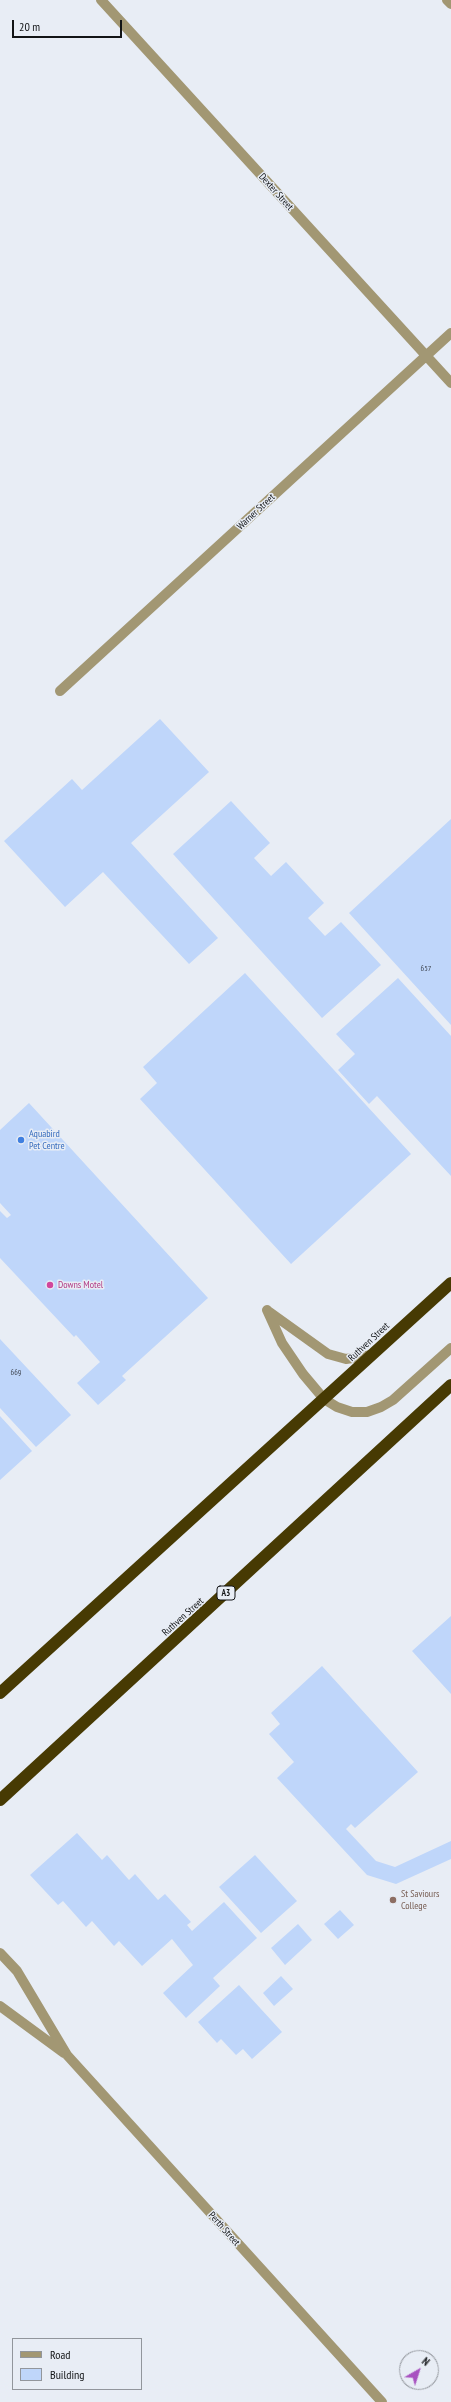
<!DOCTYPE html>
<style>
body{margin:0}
#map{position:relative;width:451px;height:2402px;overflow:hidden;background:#e8edf5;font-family:"PT Sans Narrow",sans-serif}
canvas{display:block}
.legend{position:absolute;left:12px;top:2338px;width:130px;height:52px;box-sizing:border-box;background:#e8edf5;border:1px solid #92969c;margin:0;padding:5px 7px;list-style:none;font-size:12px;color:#121416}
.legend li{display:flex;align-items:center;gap:8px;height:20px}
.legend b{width:20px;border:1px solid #92969c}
.north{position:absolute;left:399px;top:2350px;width:40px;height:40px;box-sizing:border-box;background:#e8edf5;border:1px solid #92969c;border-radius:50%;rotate:39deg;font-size:11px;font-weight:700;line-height:16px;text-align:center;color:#121416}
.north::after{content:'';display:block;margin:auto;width:14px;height:18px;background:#a852c0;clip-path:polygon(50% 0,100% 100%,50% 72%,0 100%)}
.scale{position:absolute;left:12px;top:20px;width:110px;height:18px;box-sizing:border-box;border:2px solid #121416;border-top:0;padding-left:5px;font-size:12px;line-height:14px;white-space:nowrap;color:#121416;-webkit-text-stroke:3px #e8edf5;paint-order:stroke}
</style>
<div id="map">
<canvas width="451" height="2402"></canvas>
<ul class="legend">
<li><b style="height:5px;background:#a29773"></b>Road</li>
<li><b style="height:11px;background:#bfd6fa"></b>Building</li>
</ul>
<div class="north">N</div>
<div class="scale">20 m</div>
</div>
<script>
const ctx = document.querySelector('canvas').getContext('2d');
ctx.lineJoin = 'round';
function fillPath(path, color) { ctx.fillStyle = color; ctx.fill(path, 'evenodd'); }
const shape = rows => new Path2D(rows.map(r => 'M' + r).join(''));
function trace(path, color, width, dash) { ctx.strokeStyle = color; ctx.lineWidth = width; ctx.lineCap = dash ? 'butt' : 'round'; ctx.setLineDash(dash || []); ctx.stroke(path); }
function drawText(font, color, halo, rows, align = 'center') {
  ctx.font = font + ' "PT Sans Narrow",sans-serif'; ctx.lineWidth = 3; ctx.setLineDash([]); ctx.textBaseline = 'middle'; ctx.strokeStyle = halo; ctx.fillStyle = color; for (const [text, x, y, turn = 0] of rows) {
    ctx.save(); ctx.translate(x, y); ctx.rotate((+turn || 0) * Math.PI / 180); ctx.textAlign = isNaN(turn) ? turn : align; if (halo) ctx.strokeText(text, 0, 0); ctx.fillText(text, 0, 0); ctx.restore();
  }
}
const building = shape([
 [160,719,209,772,131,843,218,938,189,964,103,872,65,907,4,841,72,779,82,790],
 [231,801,270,843,254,858,271,876,286,862,324,903,308,918,325,936,341,922,381,965,322,1018,173,854],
 [451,819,451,1025,349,913],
 [245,973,411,1154,291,1264,140,1099,157,1083,143,1067],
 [398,978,451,1036,451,1176,377,1096,369,1104,338,1070,355,1054,336,1034],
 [29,1103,208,1298,122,1376,126,1380,98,1405,77,1383,100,1362,76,1335,74,1337,0,1258,0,1211,7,1218,11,1215,0,1203,0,1130],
 [0,1339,71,1415,36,1447,0,1408],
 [0,1416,32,1451,0,1480],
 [451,1616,451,1694,412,1651],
 [322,1666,418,1772,355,1828,351,1824,346,1829,376,1861,395,1867,451,1841,451,1859,396,1884,367,1875,277,1778,294,1762,269,1734,280,1724,271,1713],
 [77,1833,102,1860,107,1855,129,1880,135,1874,158,1900,165,1894,191,1922,187,1925,192,1931,224,1902,257,1938,213,1978,220,1986,186,2018,163,1993,193,1965,172,1939,142,1966,119,1941,114,1946,92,1921,86,1927,63,1901,58,1905,30,1875],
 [255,1855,297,1901,261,1933,219,1887],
 [340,1910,354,1925,338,1939,324,1924],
 [298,1924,312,1940,285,1965,271,1948],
 [281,1976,293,1989,274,2006,263,1993],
 [239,1985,282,2032,252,2059,243,2049,236,2055,221,2039,217,2043,198,2022]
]);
const minor = shape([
 [101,0,451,383],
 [447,0,451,4],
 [60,691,451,333],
 [267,1310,282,1343,303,1374,324,1399,337,1407,352,1412,367,1412,381,1407,393,1400,451,1348],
 [268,1311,328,1354,346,1359,371,1355],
 [0,1953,17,1971,67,2055,382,2402],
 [0,2006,64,2053]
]);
const highway = shape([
 [0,1693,451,1283],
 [0,1800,451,1385]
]);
const markers = [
 [21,1140,4,"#3f7fe0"],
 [50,1285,4,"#d1479c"],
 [393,1900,4,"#8d6e63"]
];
const numberNames = [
 ["657",426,969],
 ["669",16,1373]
];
const shields = [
 [226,1593,18]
];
const shieldNames = [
 ["A3",226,1593]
];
const streetNames = [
 ["Dexter Street",276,192,48],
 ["Warner Street",256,512,-43],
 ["Ruthven Street",369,1342,-43],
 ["Ruthven Street",183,1617,-42],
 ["Perth Street",224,2229,48]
];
const shopNames = [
 ["Aquabird",29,1134],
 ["Pet Centre",29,1146]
];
const hotelNames = [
 ["Downs Motel",58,1285]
];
const educationNames = [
 ["St Saviours",401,1894],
 ["College",401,1906]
];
fillPath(building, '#bfd6fa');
trace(minor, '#a29773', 10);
trace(highway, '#473a03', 12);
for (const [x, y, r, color] of markers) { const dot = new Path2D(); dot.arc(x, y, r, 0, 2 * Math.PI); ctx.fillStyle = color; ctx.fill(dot); trace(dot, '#e8edf5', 1.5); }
drawText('8px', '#3d444f', null, numberNames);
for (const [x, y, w] of shields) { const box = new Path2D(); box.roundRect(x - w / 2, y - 7, w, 14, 3); ctx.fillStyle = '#e8edf5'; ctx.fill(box); trace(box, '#121416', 1); }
drawText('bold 9px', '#121416', null, shieldNames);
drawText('10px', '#121416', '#e8edf5', streetNames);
drawText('10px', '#366cbe', '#e8edf5', shopNames, 'left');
drawText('10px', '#b23c85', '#e8edf5', hotelNames, 'left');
drawText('10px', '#785e54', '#e8edf5', educationNames, 'left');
</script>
